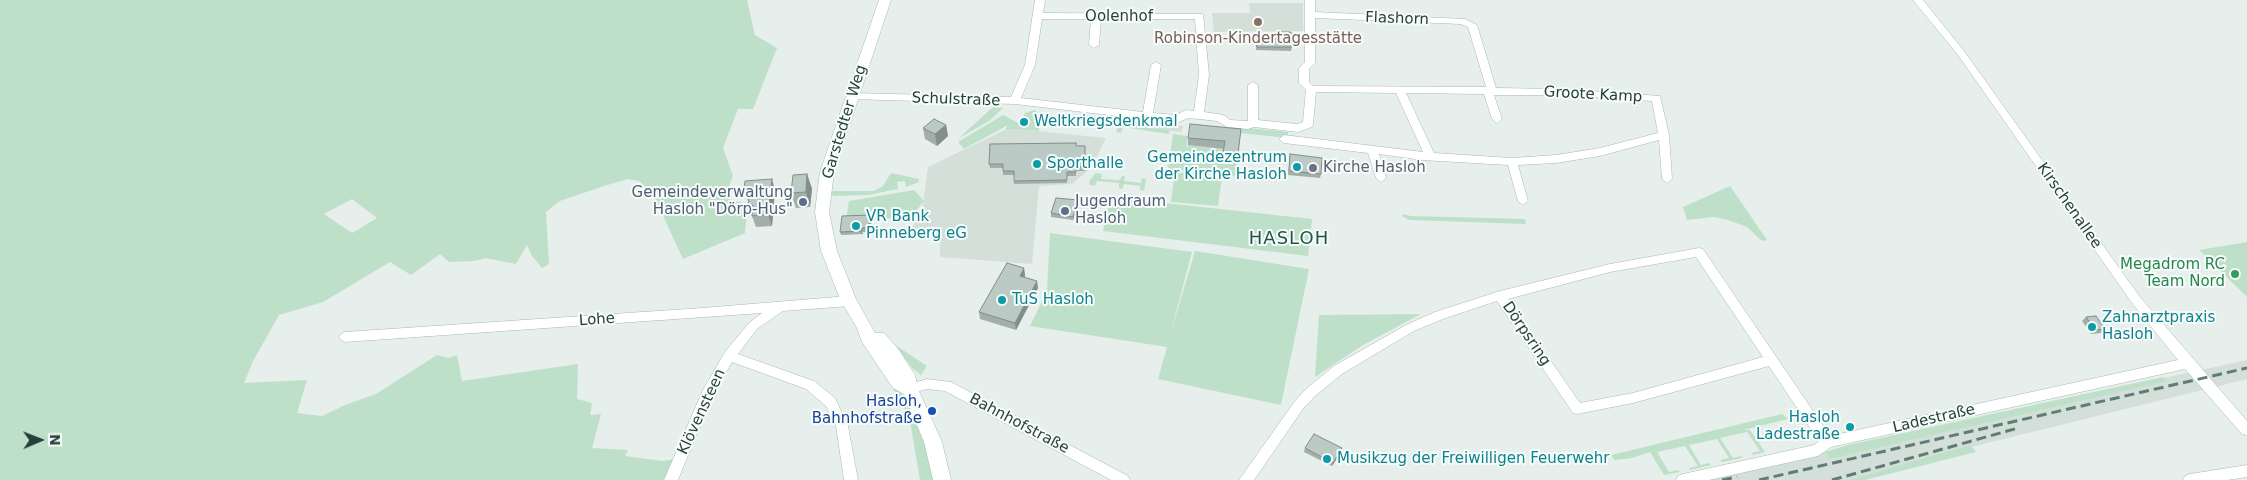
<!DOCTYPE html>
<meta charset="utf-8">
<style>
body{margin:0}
#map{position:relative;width:2247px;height:480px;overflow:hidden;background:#e6efeb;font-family:"DejaVu Sans",sans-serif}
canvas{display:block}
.north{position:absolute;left:15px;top:415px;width:50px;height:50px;-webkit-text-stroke:4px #f7fbf9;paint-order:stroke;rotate:89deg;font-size:14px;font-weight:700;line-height:20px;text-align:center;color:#24423a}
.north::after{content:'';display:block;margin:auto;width:18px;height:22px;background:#24423a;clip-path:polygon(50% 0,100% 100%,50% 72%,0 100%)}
</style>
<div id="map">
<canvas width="2247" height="480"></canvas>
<div class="north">N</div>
</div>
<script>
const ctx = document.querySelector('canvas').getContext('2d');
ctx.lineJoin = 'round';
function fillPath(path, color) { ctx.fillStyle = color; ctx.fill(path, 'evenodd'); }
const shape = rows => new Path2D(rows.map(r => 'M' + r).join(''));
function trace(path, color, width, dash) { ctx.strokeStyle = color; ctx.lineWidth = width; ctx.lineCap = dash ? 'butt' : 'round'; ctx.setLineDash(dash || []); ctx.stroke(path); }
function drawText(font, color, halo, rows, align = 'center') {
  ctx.font = font + ' "DejaVu Sans",sans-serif'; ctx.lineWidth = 4; ctx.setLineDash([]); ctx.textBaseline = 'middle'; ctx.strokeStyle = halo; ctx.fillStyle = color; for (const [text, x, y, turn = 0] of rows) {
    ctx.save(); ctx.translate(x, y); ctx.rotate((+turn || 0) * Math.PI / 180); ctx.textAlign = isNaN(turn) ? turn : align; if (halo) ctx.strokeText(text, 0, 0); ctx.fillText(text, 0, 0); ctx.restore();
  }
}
const built = shape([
 [1249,3,1303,3,1303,31,1214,32,1212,13,1250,13],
 [1126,120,1183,126,1182,132,1125,126],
 [1017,129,1106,138,1091,168,1072,184,1039,186,1032,264,940,257,940,238,905,238,922,212,928,167,1005,130],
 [2247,360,2247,379,1951,452,1850,480,1706,480,1841,448]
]);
const green = shape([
 [0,0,747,0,755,35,777,48,753,109,738,109,723,148,733,176,727,191,730,201,748,203,745,233,683,259,653,194,639,181,628,179,604,186,560,201,546,212,549,264,542,268,532,256,527,245,516,264,485,258,475,261,449,262,440,254,411,275,390,262,323,302,279,315,253,361,244,383,307,380,297,413,322,416,345,405,376,394,437,355,448,358,457,355,462,381,578,364,577,399,592,403,590,415,601,414,592,448,628,450,625,456,663,461,674,459,665,480,0,480],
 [352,199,377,218,352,233,324,214],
 [993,107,1003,108,989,121,959,138],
 [1035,110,1038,113,1039,131,1017,129,1005,130,1008,125,964,149,958,142,1003,115,1022,125,1028,121,1023,118,1025,113],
 [1122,114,1128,115,1125,126,1169,130,1169,134,1123,127,1121,133,1116,132],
 [1239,127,1288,132,1288,138,1239,133],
 [1173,134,1188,136,1186,150,1188,145,1224,149,1237,155,1237,176,1168,169],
 [1175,172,1222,177,1218,206,1171,202],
 [891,173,919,179,919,182,906,187,905,181,897,182,898,189,868,195,834,196,831,194,832,191,874,191,883,186],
 [1096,173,1102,174,1101,179,1120,180,1122,176,1125,176,1124,181,1141,183,1142,178,1146,179,1144,191,1140,190,1140,186,1124,184,1122,189,1119,188,1119,183,1097,181,1095,186,1090,185,1089,181],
 [1730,186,1767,240,1762,241,1747,227,1728,220,1714,217,1687,220,1683,207],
 [914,190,924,201,908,221,901,222,901,217,875,220,875,217,846,219,849,201],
 [1110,197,1312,219,1308,256,1103,231],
 [1402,214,1411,216,1525,219,1526,224,1409,220,1402,216],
 [1050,233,1192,252,1170,335,1195,251,1309,269,1281,405,1158,379,1167,347,1030,326,1047,291],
 [2247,242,2247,297,2199,250],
 [1421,314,1363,345,1315,377,1319,315],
 [897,346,927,366,921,375,913,369,896,347],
 [890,376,912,409,922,431,937,480,920,480,911,427,906,411,887,378],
 [2163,377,2167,381,1829,459,1825,452,1848,445],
 [1782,414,1788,419,1743,430,1750,430,1765,452,1753,455,1751,453,1760,451,1747,432,1720,438,1733,458,1741,456,1742,458,1722,462,1720,460,1729,458,1717,439,1689,445,1701,465,1710,463,1711,465,1690,470,1689,468,1698,466,1685,446,1657,452,1669,472,1678,470,1679,472,1664,475,1650,452,1632,458,1615,460,1612,457,1611,455],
 [1970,445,1976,452,1865,480,1850,480]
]);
const minor = shape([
 [1035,0,1045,0,1043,13,1203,14,1209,75,1204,112,1224,115,1230,120,1248,121,1248,85,1253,82,1258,85,1258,120,1297,124,1303,122,1306,90,1299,83,1299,68,1305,62,1305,0,1315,0,1315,12,1465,19,1477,25,1496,88,1560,89,1660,96,1669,135,1672,179,1667,183,1662,179,1659,140,1600,156,1556,163,1518,165,1528,201,1523,205,1518,201,1508,165,1422,160,1379,154,1386,178,1381,182,1376,178,1368,153,1284,143,1279,139,1284,135,1423,152,1396,93,1316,92,1313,124,1312,127,1298,132,1254,127,1248,129,1227,127,1217,121,1199,119,1188,118,1177,123,1015,104,852,99,847,96,852,93,1011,97,1025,65,1035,0],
 [1315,18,1461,24,1468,27,1486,87,1313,86,1309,82,1309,69,1315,63,1315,18],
 [1042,19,1091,19,1089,45,1094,48,1099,45,1101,19,1195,19,1199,75,1194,111,1186,110,1176,115,1153,113,1161,65,1156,62,1151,65,1143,112,1021,98,1035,65,1042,19],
 [1406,93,1484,94,1492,119,1497,123,1502,119,1494,95,1560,95,1652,101,1658,133,1600,148,1556,155,1512,158,1434,153,1406,93],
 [1913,0,1923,0,1964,51,2140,297,2247,421,2247,435,2242,434,2185,369,1831,447,1818,456,1709,480,1676,480,1678,476,1683,474,1814,445,1819,441,1769,366,1633,403,1577,414,1573,413,1497,301,1443,319,1414,331,1342,374,1314,397,1303,409,1254,480,1239,480,1295,401,1306,389,1334,366,1406,325,1435,312,1500,291,1610,264,1699,248,1703,249,1830,436,2178,360,2132,303,1958,55,1913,0],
 [1696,257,1763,357,1633,393,1580,403,1508,299,1610,272,1696,257],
 [849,296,853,298,855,301,853,304,849,306,783,311,757,329,738,354,814,381,835,398,848,426,858,480,844,480,836,426,826,406,806,389,732,362,712,396,678,480,664,480,703,390,725,352,749,323,762,313,345,342,341,340,339,337,341,334,345,332,702,308,849,296],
 [927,379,951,382,1128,476,1130,480,1111,480,945,391,927,389,910,394,906,393,904,389,906,385,927,379],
 [2247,465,2247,477,2227,480,2183,480,2185,476,2190,474,2247,465]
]);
const secondary = shape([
 [879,0,891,0,834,172,829,212,837,251,856,299,875,333,884,333,899,350,915,375,918,389,942,442,951,480,933,480,924,442,904,394,893,388,862,342,857,328,841,301,821,251,815,212,820,172,879,0]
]);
const rail = shape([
 [1722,480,1737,477],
 [1759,480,2247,368],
 [1832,480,2018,428]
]);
const wall = shape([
 [1256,35,1292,47,1291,51,1256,50],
 [946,125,948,136,937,146,925,139,923,128],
 [1241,129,1237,162,1223,161,1224,149,1188,145,1188,138],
 [1076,146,1085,146,1085,171,1076,171,1076,176,1067,176,1067,183,1014,184,1014,175,1003,175,1003,168,990,168,989,164],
 [1290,154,1321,174,1320,178,1288,175],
 [807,174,812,189,810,207,796,208,791,193],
 [745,181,775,190,772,226,756,227,748,205,749,201,748,201,744,190],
 [1078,204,1073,220,1051,217,1051,213],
 [871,219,870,232,863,232,863,234,841,235,840,232],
 [1024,268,1025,276,1024,277,1038,288,1016,330,980,319,979,312],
 [2086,317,2105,329,2101,333,2091,334,2082,321],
 [1305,448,1342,448,1341,452,1332,466,1304,452]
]);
const shadedWall = shape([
 [946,125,948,136,937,146,935,134],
 [807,174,812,189,810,207,806,192],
 [772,179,775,190,772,226,768,214],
 [1078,200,1078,204,1073,220,1073,217],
 [870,215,871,219,870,232,869,228],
 [1024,268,1025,276,1021,283,1020,276],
 [1037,281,1038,288,1016,330,1015,323],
 [1342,448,1341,452,1332,466,1333,463]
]);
const building = shape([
 [1281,32,1291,32,1292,47,1257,47,1256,35,1280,35,1281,32],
 [934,119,946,125,935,134,923,128,934,119],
 [1190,124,1241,129,1238,154,1223,153,1225,141,1188,138,1190,124],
 [1076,143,1076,146,1085,146,1085,167,1076,167,1076,172,1067,172,1067,180,1014,181,1014,171,1003,171,1003,164,989,164,990,144,1076,143],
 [1290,154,1322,158,1321,174,1289,171,1290,154],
 [807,174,806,192,791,193,793,175,807,174],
 [772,179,768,214,752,216,753,205,748,205,750,189,744,190,745,181,772,179],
 [1056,198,1078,200,1073,217,1051,213,1056,198],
 [870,215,869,228,862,228,862,231,840,232,842,216,870,215],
 [1007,263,1024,268,1020,276,1037,281,1015,323,979,312,1007,263],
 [2096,316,2105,329,2095,330,2086,317,2096,316],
 [1314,434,1342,448,1333,463,1305,448,1314,434]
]);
const markers = [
 [1258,22,5,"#8d6e63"],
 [1024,122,5,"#0f9aa8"],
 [1037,164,5,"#0f9aa8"],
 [1297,167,5,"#0f9aa8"],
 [1313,168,5,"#6b7280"],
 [803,202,5,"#5c6f8a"],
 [1065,211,5,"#5c6f8a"],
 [856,226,5,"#0f9aa8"],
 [2235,274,5,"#2e9e5b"],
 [1002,300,5,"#0f9aa8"],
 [2092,327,5,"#0f9aa8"],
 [932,411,5,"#1a4fb4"],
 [1850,427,5,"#0f9aa8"],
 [1327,459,5,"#0f9aa8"]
];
const streetNames = [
 ["Oolenhof",1119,17],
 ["Flashorn",1397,19,2],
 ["Groote Kamp",1593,95,3],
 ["Schulstraße",956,100,2],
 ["Garstedter Weg",845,122,-73],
 ["Kirschenallee",2069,206,55],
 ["Lohe",597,320,-4],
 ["Dörpsring",1526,334,56],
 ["Klövensteen",702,412,-65],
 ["Ladestraße",1934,419,-13],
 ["Bahnhofstraße",1019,424,28]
];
const educationNames = [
 ["Robinson-Kindertagesstätte",1258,39]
];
const cultureNames = [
 ["Weltkriegsdenkmal",1034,122],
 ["Gemeindezentrum",1287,158,"right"],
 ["der Kirche Hasloh",1287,175,"right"],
 ["Sporthalle",1047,164],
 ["VR Bank",866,217],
 ["Pinneberg eG",866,234],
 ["TuS Hasloh",1012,300],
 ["Zahnarztpraxis",2102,318],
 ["Hasloh",2102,335],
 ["Hasloh",1840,418,"right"],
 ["Ladestraße",1840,435,"right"],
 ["Musikzug der Freiwilligen Feuerwehr",1337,459]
];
const worshipNames = [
 ["Kirche Hasloh",1323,168]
];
const serviceNames = [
 ["Gemeindeverwaltung",793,193],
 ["Hasloh \"Dörp-Hus\"",793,210],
 ["Jugendraum",1075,202,"left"],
 ["Hasloh",1075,219,"left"]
];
const leisureNames = [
 ["Megadrom RC",2225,265],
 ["Team Nord",2225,282]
];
const transitNames = [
 ["Hasloh,",922,402],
 ["Bahnhofstraße",922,419]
];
const quarterNames = [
 ["HASLOH",1289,239]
];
fillPath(built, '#d4dfda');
fillPath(green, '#bfe0c8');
trace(minor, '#a8b8b2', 1);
trace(secondary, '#a4bbb3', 1);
fillPath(minor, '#fff');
fillPath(secondary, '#fff');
trace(rail, '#5f7d75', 3, [10, 5]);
fillPath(wall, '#a1aea9');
fillPath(shadedWall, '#838d89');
fillPath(building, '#bbcac4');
trace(building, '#838d89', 1);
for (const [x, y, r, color] of markers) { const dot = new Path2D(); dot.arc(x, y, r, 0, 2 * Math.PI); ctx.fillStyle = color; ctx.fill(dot); trace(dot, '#f7fbf9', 2); }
drawText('15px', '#24423a', '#f7fbf9', streetNames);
drawText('15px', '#785e54', '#f7fbf9', educationNames);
drawText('15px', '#0d838f', '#f7fbf9', cultureNames, 'left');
drawText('15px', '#5b616d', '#f7fbf9', worshipNames, 'left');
drawText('15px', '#4e5e75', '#f7fbf9', serviceNames, 'right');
drawText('15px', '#27864d', '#f7fbf9', leisureNames, 'right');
drawText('15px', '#164399', '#f7fbf9', transitNames, 'right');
ctx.letterSpacing = '1px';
drawText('18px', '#1f5548', '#f7fbf9', quarterNames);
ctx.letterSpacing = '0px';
</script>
